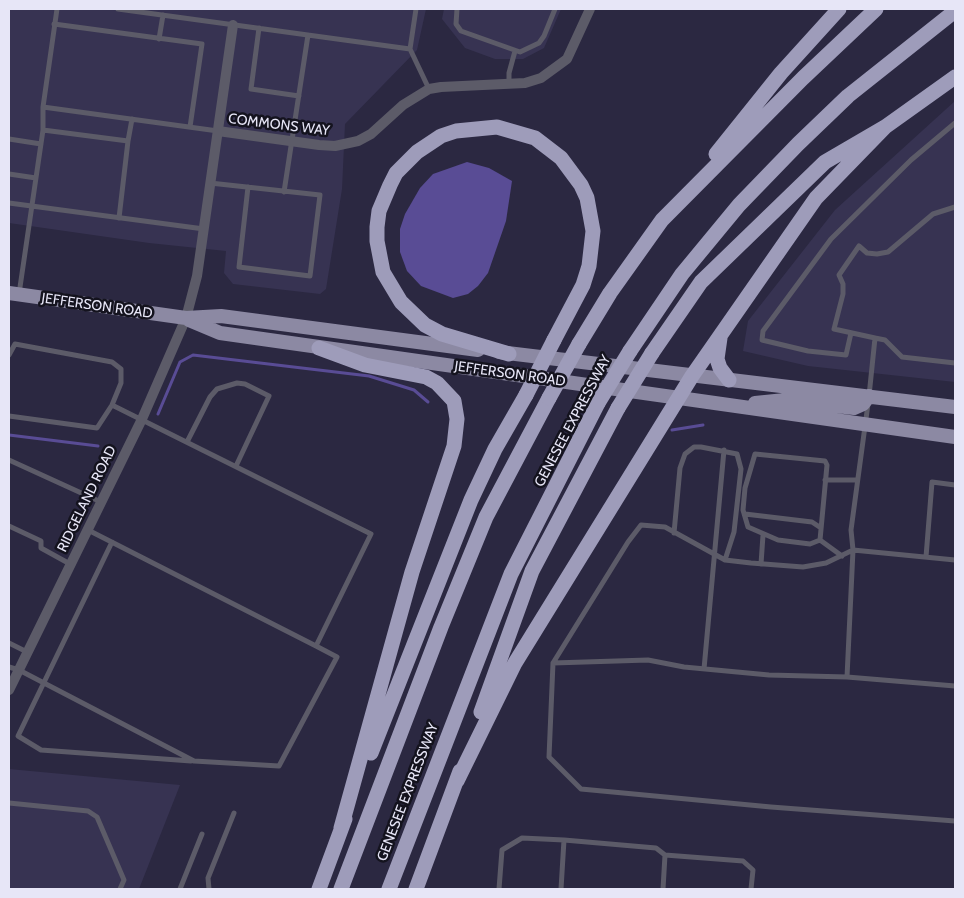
<!DOCTYPE html>
<style>
body{margin:0}
#map{position:relative;width:964px;height:898px;overflow:hidden;background:#2b2841;font-family:Cabin,sans-serif}
canvas{display:block}
.frame{position:absolute;inset:0;border:10px solid #e7e6f7;pointer-events:none}
</style>
<div id="map">
<canvas width="964" height="898"></canvas>
<div class="frame"></div>
</div>
<script>
const ctx = document.querySelector('canvas').getContext('2d');
ctx.lineJoin = 'round';
function fillPath(path, color) { ctx.fillStyle = color; ctx.fill(path, 'evenodd'); }
const shape = rows => new Path2D(rows.map(r => 'M' + r).join(''));
function trace(path, color, width, dash) { ctx.strokeStyle = color; ctx.lineWidth = width; ctx.lineCap = dash ? 'butt' : 'round'; ctx.setLineDash(dash || []); ctx.stroke(path); }
function drawText(font, color, halo, rows, align = 'center') {
  ctx.font = font + ' Cabin,sans-serif'; ctx.lineWidth = 5; ctx.setLineDash([]); ctx.textBaseline = 'middle'; ctx.strokeStyle = halo; ctx.fillStyle = color; for (const [text, x, y, turn = 0] of rows) {
    ctx.save(); ctx.translate(x, y); ctx.rotate((+turn || 0) * Math.PI / 180); ctx.textAlign = isNaN(turn) ? turn : align; if (halo) ctx.strokeText(text, 0, 0); ctx.fillText(text, 0, 0); ctx.restore();
  }
}
const built = shape([
 [9,9,426,9,417,50,345,124,342,189,326,289,320,294,233,284,224,273,226,251,149,243,9,223],
 [444,9,561,9,544,48,523,59,495,59,465,48,442,19],
 [955,101,955,382,808,366,743,351,748,321,835,210],
 [9,769,180,785,139,889,9,889]
]);
const water = shape([
 [467,162,489,168,512,181,506,221,488,273,478,286,468,294,453,298,421,286,407,271,400,252,400,229,405,214,420,188,433,174]
]);
const stream = shape([
 [158,414,180,362,193,355,369,376,414,390,428,402],
 [672,430,703,425],
 [9,435,98,446]
]);
const service = shape([
 [118,9,410,49],
 [416,9,410,49,429,89],
 [457,9,456,24,461,31,520,52,539,43,544,36,555,9],
 [54,24,202,44,190,127],
 [259,28,251,89,299,96],
 [159,39,163,15],
 [509,84,509,73,515,51],
 [43,107,218,131],
 [43,130,128,141,119,218],
 [9,139,41,144],
 [128,141,132,119],
 [9,174,36,178],
 [210,183,320,195,310,276,239,267,248,187],
 [284,192,308,35],
 [9,203,204,229],
 [19,294,43,130,43,107,57,9],
 [851,333,846,355,808,351,762,340,763,331,831,239,911,160,955,123],
 [875,338,834,329,843,294,843,284,839,275,859,246,867,253,877,254,888,252,933,214,955,207],
 [9,355,15,344,112,362,121,369,121,383,112,405,97,428,9,416],
 [869,396,875,338,885,340,902,357,955,363],
 [187,442,210,397,217,389,237,383,245,384,269,396,236,466],
 [9,460,101,502],
 [825,480,857,480],
 [745,514,812,522,821,528],
 [9,526,41,541,41,548,70,564],
 [88,530,316,646,371,534,112,405],
 [674,533,680,468,685,454,694,447,701,447,737,454,741,469,734,532,725,560],
 [820,540,810,544,778,540,748,527,743,510,745,488,755,454,825,461,827,465,820,540,842,556],
 [112,542,18,736,41,750,191,761],
 [926,557,932,482,955,485],
 [955,560,853,550,826,563,803,567,751,563,725,560,665,527,641,525,628,542,553,663,549,757,581,789,771,807,955,821],
 [761,564,763,535],
 [9,643,27,652],
 [553,663,648,660,684,667,769,675,847,677,955,686],
 [9,667,19,670,194,761,279,766,337,657,316,646],
 [704,669,724,450],
 [847,677,853,550,851,530,868,404],
 [9,803,88,811,97,817,124,880,120,889],
 [665,855,743,861,753,870,751,889],
 [180,889,202,834],
 [209,889,208,878,234,813],
 [499,889,502,850,522,838,564,840],
 [561,889,564,840,656,848,665,855,663,889]
]);
const minor = shape([
 [218,131,319,145,335,146,358,141,371,134,403,105,429,89,441,87,525,83,541,78,567,59,590,9],
 [9,690,142,419,186,318,197,276,233,25]
]);
const primary = shape([
 [9,293,186,318,221,316,478,350],
 [189,320,220,333,955,437],
 [499,352,955,407],
 [755,403,785,400,854,408,863,404,869,396]
]);
const motorway = shape([
 [716,154,781,73,839,9],
 [720,338,717,359,720,368,729,380],
 [579,344,610,293,662,220,803,78,876,9],
 [319,348,365,365,426,377,437,383,454,401,457,419,454,446,412,572,341,828],
 [630,351,682,274,739,205,798,144,848,96,955,11],
 [652,353,701,282,825,162,885,127,955,77],
 [509,354,442,334,425,325,401,302,383,272,377,241,377,227,379,211,390,185,396,173,417,152,441,136,456,131,497,127,535,138,561,158,581,185,587,198,593,231,589,266,583,285,554,340],
 [481,712,532,571,618,408],
 [371,753,471,500,495,449,526,395],
 [457,781,515,663,692,376,816,198,885,127],
 [319,889,345,819],
 [341,889,441,627,486,517,549,398],
 [389,889,511,574,598,403],
 [416,889,460,771]
]);
const motorwayBridge = shape([
 [526,395,554,340],
 [549,398,579,344],
 [598,403,630,351],
 [618,408,652,353]
]);
const streetNames = [
 ["COMMONS WAY",279,125,7],
 ["JEFFERSON ROAD",97,306,8],
 ["JEFFERSON ROAD",510,374,8],
 ["GENESEE EXPRESSWAY",573,421,-62],
 ["RIDGELAND ROAD",87,499,-64],
 ["GENESEE EXPRESSWAY",408,792,-69]
];
fillPath(built, '#373352');
fillPath(water, '#594c95');
trace(stream, '#594c95', 3);
trace(service, '#5c5b68', 5);
trace(minor, '#5c5b68', 10);
trace(primary, '#8c89a3', 14);
trace(motorway, '#9e9cba', 15);
trace(motorwayBridge, '#9e9cba', 15);
drawText('14px', '#e7e6f7', '#14131e', streetNames);
</script>
